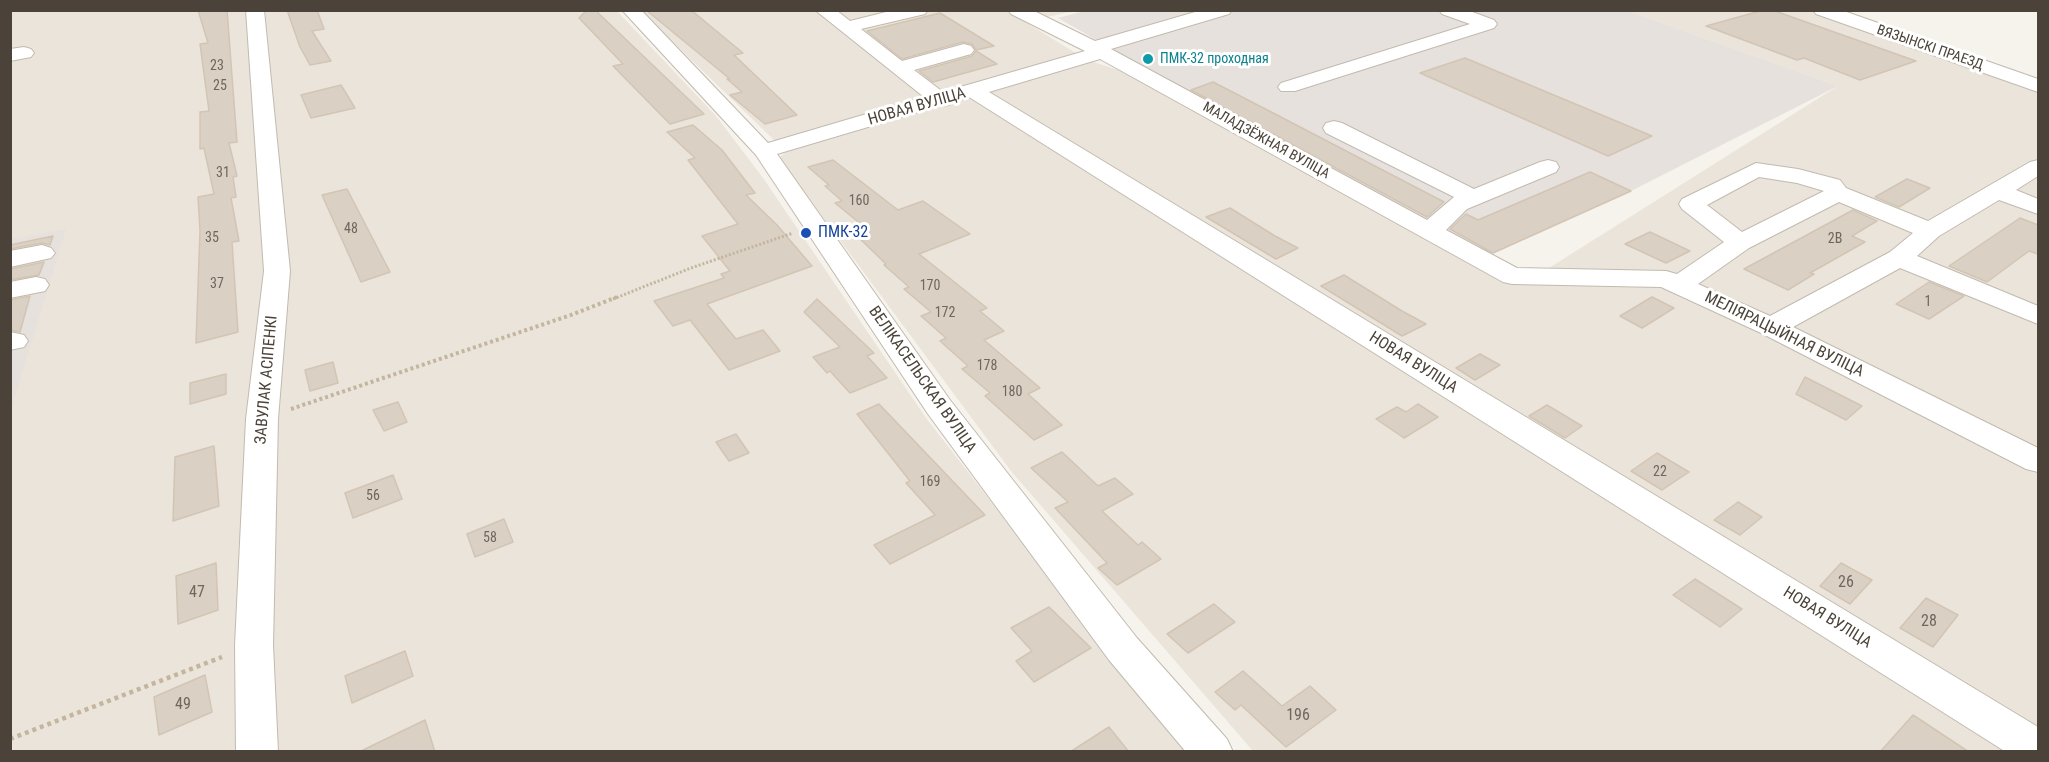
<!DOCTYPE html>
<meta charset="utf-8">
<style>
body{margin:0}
#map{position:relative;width:2049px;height:762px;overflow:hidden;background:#f6f2ec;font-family:"Roboto Condensed",sans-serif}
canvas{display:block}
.frame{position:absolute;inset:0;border:12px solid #4b4339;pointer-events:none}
</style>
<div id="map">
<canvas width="2049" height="762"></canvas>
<div class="frame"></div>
</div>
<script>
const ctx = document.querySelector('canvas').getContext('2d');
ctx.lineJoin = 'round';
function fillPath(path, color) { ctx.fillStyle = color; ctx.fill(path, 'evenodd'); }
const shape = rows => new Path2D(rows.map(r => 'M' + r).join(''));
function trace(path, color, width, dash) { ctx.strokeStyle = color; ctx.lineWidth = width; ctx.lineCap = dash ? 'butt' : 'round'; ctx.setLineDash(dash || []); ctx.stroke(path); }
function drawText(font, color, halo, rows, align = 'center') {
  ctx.font = font + ' "Roboto Condensed",sans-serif'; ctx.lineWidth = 6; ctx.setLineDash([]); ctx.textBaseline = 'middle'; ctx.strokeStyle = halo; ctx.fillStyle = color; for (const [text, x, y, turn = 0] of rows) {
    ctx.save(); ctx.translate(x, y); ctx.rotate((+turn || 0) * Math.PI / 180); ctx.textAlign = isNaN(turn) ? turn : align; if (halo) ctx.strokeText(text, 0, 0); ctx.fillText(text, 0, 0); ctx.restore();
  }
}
const residential = shape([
 [10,11,617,11,716,116,763,178,926,418,1185,751,11,751],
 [641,11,1074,11,1025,22,1079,55,776,142],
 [1628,11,1835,11,2038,82,2038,751,1253,751,1011,471,779,158,786,152,1093,62,1128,73,1467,260,1522,285,1838,86]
]);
const industrial = shape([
 [1088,10,1628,11,1838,86,1631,191,1488,255,1175,85,1058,18],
 [66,229,11,410,10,239]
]);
const building = shape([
 [198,10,227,10,237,142,229,143,237,176,233,177,236,197,231,198,239,241,232,242,238,332,196,343,200,231,198,197,214,194,204,148,200,149,200,112,209,111,200,44,208,43,198,10],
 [287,10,317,10,324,29,312,31,331,61,310,65,300,47,287,10],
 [587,10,595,10,704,114,670,124,613,66,623,64,579,18,587,10],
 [646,10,691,10,743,53,734,55,797,115,765,124,730,95,742,92,727,79,730,79,646,10],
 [1764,10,1772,10,1916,61,1860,80,1804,58,1797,60,1706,26,1764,10],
 [940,13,994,46,976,50,972,44,963,42,902,59,867,31,940,13],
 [976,51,997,64,933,82,919,71,972,56,976,51],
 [1465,58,1652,136,1608,156,1420,73,1465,58],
 [1213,82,1277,115,1444,202,1427,217,1191,90,1213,82],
 [341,85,355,108,311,118,301,95,341,85],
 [693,125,722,150,755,193,746,195,777,225,812,266,707,304,736,339,763,330,780,351,729,370,690,320,673,326,654,301,724,278,721,274,730,271,702,236,738,224,688,160,695,158,667,132,693,125],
 [833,160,898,210,923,201,970,234,919,254,987,308,980,311,1004,331,984,340,1040,388,1028,394,1062,425,1034,440,985,396,990,393,962,369,968,366,940,341,946,338,921,316,931,312,904,289,909,287,884,265,886,264,855,234,868,230,835,203,842,201,825,186,829,185,808,167,833,160],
 [1590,172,1631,191,1493,253,1450,229,1466,214,1478,220,1590,172],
 [1907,179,1930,188,1899,207,1875,197,1907,179],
 [347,189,390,272,361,282,322,195,347,189],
 [1230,208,1275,236,1298,248,1276,259,1206,217,1230,208],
 [1853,210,1877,221,1852,236,1865,242,1810,273,1814,274,1788,290,1744,269,1853,210],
 [2020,218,2038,225,2038,254,2029,251,1987,282,1949,266,2020,218],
 [1650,232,1690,251,1666,263,1625,244,1650,232],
 [53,236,50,245,42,243,10,249,10,245,53,236],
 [44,262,39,275,10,280,10,269,44,262],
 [1344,275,1402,311,1426,324,1402,336,1321,286,1344,275],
 [1929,282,1964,296,1929,319,1896,304,1929,282],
 [30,296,20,332,10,330,10,300,30,296],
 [1652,297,1674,308,1642,328,1620,316,1652,297],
 [817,299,874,353,867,356,887,378,850,393,830,371,827,373,813,357,840,347,804,312,817,299],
 [1480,354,1500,365,1475,380,1456,368,1480,354],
 [333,362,338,383,310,391,305,370,333,362],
 [226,374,226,394,190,404,190,383,226,374],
 [1805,377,1862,406,1846,420,1796,394,1805,377],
 [398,402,407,422,384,431,373,410,398,402],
 [879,404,985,515,890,564,874,545,935,515,906,483,910,481,857,414,879,404],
 [1418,404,1438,417,1404,438,1376,419,1397,407,1406,412,1418,404],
 [1547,405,1582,426,1565,438,1529,416,1547,405],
 [736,434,749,453,729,461,716,442,736,434],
 [214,446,219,506,173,521,175,457,214,446],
 [1062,452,1098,486,1115,478,1133,494,1102,511,1138,545,1142,542,1161,559,1117,585,1098,568,1107,563,1055,508,1068,502,1031,468,1062,452],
 [1657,453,1689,472,1662,490,1631,471,1657,453],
 [393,475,402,499,353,518,345,493,393,475],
 [1738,502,1762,517,1740,535,1714,520,1738,502],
 [504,519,513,542,475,557,467,534,504,519],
 [216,563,218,610,178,624,176,576,216,563],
 [1841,563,1872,580,1850,604,1820,586,1841,563],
 [1695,579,1742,609,1720,627,1673,595,1695,579],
 [1926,598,1958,615,1933,647,1900,628,1926,598],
 [1214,604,1235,622,1188,653,1167,634,1214,604],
 [1049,607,1091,648,1034,682,1016,661,1032,651,1011,628,1049,607],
 [405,651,413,676,352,703,345,676,405,651],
 [1243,671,1282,706,1310,686,1336,710,1286,747,1241,705,1235,710,1215,692,1243,671],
 [205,675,212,712,159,735,154,697,205,675],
 [1913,715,1969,752,1880,752,1913,715],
 [425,720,435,752,359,752,425,720],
 [1109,727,1129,752,1070,752,1109,727]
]);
const pathFar2 = shape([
 [613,299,691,268,793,233]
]);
const pathFar1 = shape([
 [291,409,571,315,617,297]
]);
const path = shape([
 [10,739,222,657]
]);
const minor = shape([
 [246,10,264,10,290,271,278,419,273,645,278,752,236,752,235,645,246,419,264,271,246,10],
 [622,10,641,10,768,143,924,97,815,10,836,10,850,21,894,10,928,10,925,14,861,29,902,61,964,44,971,46,974,50,971,54,914,70,943,92,1085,51,1011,14,1008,10,1032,10,1095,41,1202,10,1232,10,1229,14,1111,49,1427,220,1454,197,1326,133,1323,128,1326,123,1334,121,1342,123,1474,189,1540,162,1548,160,1556,162,1559,167,1556,172,1467,209,1446,230,1517,268,1666,271,1677,274,1724,242,1682,209,1679,204,1682,199,1756,163,1798,169,1840,180,1846,188,1928,221,2030,162,2038,160,2038,176,2016,190,2038,199,2038,214,1999,200,1939,236,1917,256,2038,306,2038,324,1900,268,1793,327,2038,448,2038,472,2026,469,1761,333,1661,287,1512,284,1503,282,1100,59,989,92,2038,727,2038,752,2006,752,969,97,951,103,949,105,939,106,777,154,950,400,1137,638,1227,739,1233,752,1186,752,1109,660,928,414,756,155,622,10],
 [1759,177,1797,183,1824,191,1742,232,1707,205,1759,177],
 [1839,202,1913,233,1890,252,1770,316,1698,284,1749,248,1839,202],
 [1439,10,1467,10,1494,20,1497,24,1494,28,1295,91,1281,91,1278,87,1281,83,1470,24,1442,14,1439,10],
 [1813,10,1841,10,2038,79,2038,92,1816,14,1813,10],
 [24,47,31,49,34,53,31,57,10,61,10,49,24,47],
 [42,245,51,248,55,253,51,258,10,267,10,251,42,245],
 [36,277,45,279,49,285,45,291,10,298,10,282,36,277],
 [10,332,24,335,28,341,24,347,10,350,10,332]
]);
const markers = [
 [1148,59,6,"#0f9aa8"],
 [806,233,6,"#1a4fb4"]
];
const farStreetnames = [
 ["ВЯЗЫНСКІ ПРАЕЗД",1930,48,19],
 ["МАЛАДЗЁЖНАЯ ВУЛІЦА",1266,141,29]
];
const farCulturenames = [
 ["ПМК-32 проходная",1160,59]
];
const numberNames = [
 ["23",217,66],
 ["25",220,86],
 ["31",223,173],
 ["160",859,201],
 ["48",351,229],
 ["35",212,238],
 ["2В",1835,239],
 ["37",217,284],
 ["170",930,286],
 ["1",1928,302],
 ["172",945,313],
 ["178",987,366],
 ["180",1012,392],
 ["22",1660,472],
 ["169",930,482],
 ["56",373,496],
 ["58",490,538]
];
const streetNames = [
 ["НОВАЯ ВУЛІЦА",917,107,-16],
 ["МЕЛІЯРАЦЫЙНАЯ ВУЛІЦА",1784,335,26],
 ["НОВАЯ ВУЛІЦА",1413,363,32],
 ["ЗАВУЛАК АСІПЕНКІ",267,380,-85],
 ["ВЕЛІКАСЕЛЬСКАЯ ВУЛІЦА",922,380,55],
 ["НОВАЯ ВУЛІЦА",1827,618,32]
];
const transitNames = [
 ["ПМК-32",818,233]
];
const nearNumbernames = [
 ["26",1846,583],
 ["47",197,593],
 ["28",1929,622],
 ["49",183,705],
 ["196",1298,716]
];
fillPath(residential, '#eae4da');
fillPath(industrial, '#e6e1dd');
fillPath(building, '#dbd0c4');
trace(building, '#d3c5b4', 1.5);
trace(minor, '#c2baae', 2);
trace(pathFar2, '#c4b59f', 3, [2, 2]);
trace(pathFar1, '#c4b59f', 4, [3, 3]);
trace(path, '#c4b59f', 4.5, [4, 4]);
fillPath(minor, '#fff');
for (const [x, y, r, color] of markers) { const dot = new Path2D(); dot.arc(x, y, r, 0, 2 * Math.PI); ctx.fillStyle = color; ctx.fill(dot); trace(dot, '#fff', 2); }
drawText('14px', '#4b4339', '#fff', farStreetnames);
drawText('14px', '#0d838f', '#fff', farCulturenames, 'left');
drawText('14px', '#6f665c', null, numberNames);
drawText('16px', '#4b4339', '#fff', streetNames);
drawText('16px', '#164399', '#fff', transitNames, 'left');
drawText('16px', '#6f665c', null, nearNumbernames);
</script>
